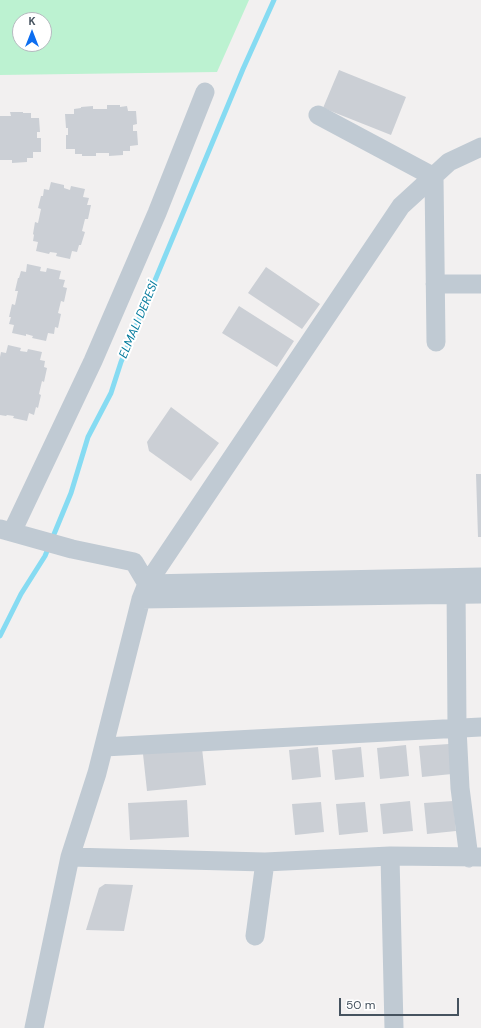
<!DOCTYPE html>
<meta charset="utf-8">
<style>
body{margin:0}
#map{position:relative;width:481px;height:1028px;overflow:hidden;background:#f2f0f0;font-family:"DM Sans",sans-serif}
canvas{display:block}
.north{position:absolute;left:12px;top:12px;width:40px;height:40px;box-sizing:border-box;background:#fff;border:1px solid #b5babf;border-radius:50%;rotate:0deg;font-size:11px;font-weight:700;line-height:16px;text-align:center;color:#46535f}
.north::after{content:'';display:block;margin:auto;width:14px;height:18px;background:#0d6ef0;clip-path:polygon(50% 0,100% 100%,50% 72%,0 100%)}
.scale{position:absolute;left:339px;top:998px;width:120px;height:18px;box-sizing:border-box;border:2px solid #46535f;border-top:0;padding-left:5px;font-size:12px;line-height:14px;white-space:nowrap;color:#46535f;-webkit-text-stroke:3px #fff;paint-order:stroke}
</style>
<div id="map">
<canvas width="481" height="1028"></canvas>
<div class="north">K</div>
<div class="scale">50 m</div>
</div>
<script>
const ctx = document.querySelector('canvas').getContext('2d');
ctx.lineJoin = 'round';
function fillPath(path, color) { ctx.fillStyle = color; ctx.fill(path, 'evenodd'); }
const shape = rows => new Path2D(rows.map(r => 'M' + r).join(''));
function trace(path, color, width, dash) { ctx.strokeStyle = color; ctx.lineWidth = width; ctx.lineCap = dash ? 'butt' : 'round'; ctx.setLineDash(dash || []); ctx.stroke(path); }
function drawText(font, color, halo, rows, align = 'center') {
  ctx.font = font + ' "DM Sans",sans-serif'; ctx.lineWidth = 4; ctx.setLineDash([]); ctx.textBaseline = 'middle'; ctx.strokeStyle = halo; ctx.fillStyle = color; for (const [text, x, y, turn = 0] of rows) {
    ctx.save(); ctx.translate(x, y); ctx.rotate((+turn || 0) * Math.PI / 180); ctx.textAlign = isNaN(turn) ? turn : align; if (halo) ctx.strokeText(text, 0, 0); ctx.fillText(text, 0, 0); ctx.restore();
  }
}
const green = shape([
 [0,0,249,0,217,72,0,75],
 [20,20,44,20,44,44,20,44]
]);
const stream = shape([
 [0,636,21,594,45,556,71,493,88,437,111,393,121,362,243,69,274,0]
]);
const building = shape([
 [339,70,406,97,391,135,323,108],
 [107,105,120,105,120,107,127,106,128,111,136,111,137,124,133,125,133,131,137,131,138,145,130,146,130,151,123,151,123,155,109,156,109,153,96,153,96,156,82,156,82,154,75,154,75,149,66,149,66,135,68,135,68,128,66,128,65,114,74,114,74,109,81,108,81,107,93,106,93,109,107,109],
 [10,112,23,112,23,113,31,113,31,118,39,118,40,132,37,132,37,138,41,138,41,152,33,152,33,158,27,158,27,162,12,163,12,160,0,160,0,116,11,116],
 [51,182,64,185,64,188,70,190,71,186,85,189,83,197,89,198,87,205,91,205,88,219,85,219,82,231,85,232,81,245,79,245,77,252,72,251,70,259,56,256,57,253,50,252,49,254,36,251,38,242,33,241,34,235,33,234,35,222,38,223,41,209,38,208,41,196,43,196,44,189,49,190],
 [27,264,41,267,40,271,46,272,47,268,61,271,59,279,65,280,63,287,67,288,64,302,61,301,58,313,61,314,58,328,55,327,54,334,48,333,46,341,32,338,33,336,26,334,26,336,12,333,14,325,9,324,11,317,9,317,12,304,15,305,18,291,15,291,18,278,19,278,21,271,26,272],
 [266,267,320,304,302,329,248,293],
 [239,306,294,341,277,367,222,333],
 [8,345,21,348,20,351,27,352,28,349,42,352,40,360,45,361,44,367,47,368,44,382,42,381,39,394,41,395,38,408,36,407,34,415,29,413,27,421,13,418,14,416,7,415,6,416,0,415,0,357,1,352,6,353],
 [171,407,219,443,191,481,149,451,147,442],
 [476,474,481,474,481,537,478,537],
 [449,744,452,774,422,777,419,746],
 [406,745,409,776,380,779,377,748],
 [318,747,321,777,292,780,289,750],
 [361,747,364,777,335,780,332,750],
 [202,748,206,785,147,791,143,754],
 [187,800,189,837,130,840,128,803],
 [410,801,413,831,383,834,380,804],
 [453,801,456,831,427,834,424,803],
 [321,802,324,832,295,835,292,804],
 [365,802,368,832,339,835,336,804],
 [105,884,133,885,124,931,86,930,99,888]
]);
const minor = shape([
 [318,115,434,177,436,342],
 [435,284,481,284],
 [0,529,72,549,134,562,147,584,481,577],
 [12,532,93,361,157,213,205,92],
 [456,582,457,728,460,788,469,858],
 [141,599,481,594],
 [104,747,481,727],
 [390,856,394,1028],
 [70,857,265,862,390,856,481,857],
 [255,936,265,862],
 [34,1028,70,857,97,773,141,599,147,584,401,206,449,162,481,147]
]);
const waterNames = [
 ["ELMALI DERESİ",139,320,-67]
];
fillPath(green, '#bcf2d1');
trace(stream, '#86dbf2', 5);
fillPath(building, '#cbcfd5');
trace(minor, '#c0cad3', 19);
drawText('italic 12px', '#047b9d', '#fff', waterNames);
</script>
